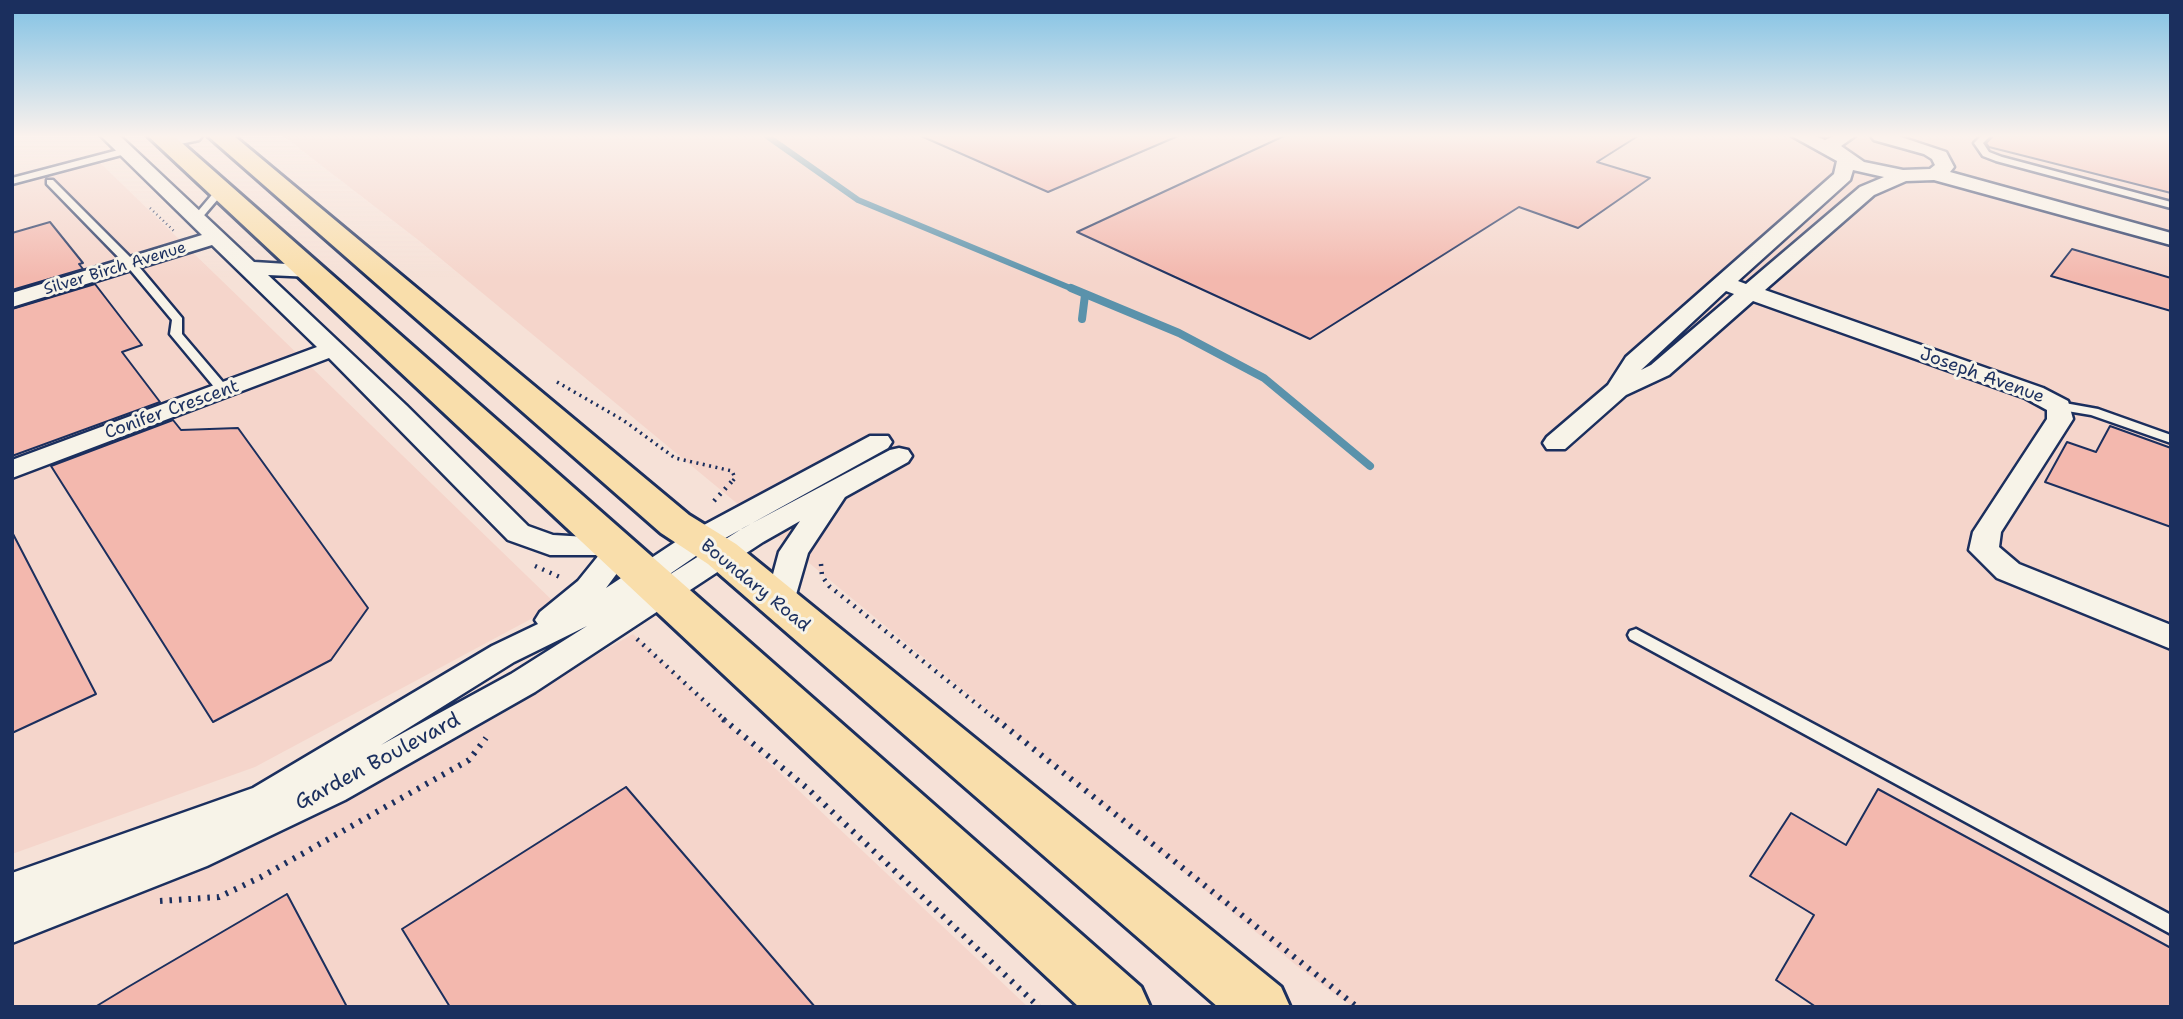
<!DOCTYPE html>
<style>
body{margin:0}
#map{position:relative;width:2183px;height:1019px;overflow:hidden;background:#f6e1d7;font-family:"Shantell Sans",sans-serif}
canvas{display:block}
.frame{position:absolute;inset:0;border:14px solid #1b2f5e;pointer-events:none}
</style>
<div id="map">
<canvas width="2183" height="1019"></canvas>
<div class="frame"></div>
</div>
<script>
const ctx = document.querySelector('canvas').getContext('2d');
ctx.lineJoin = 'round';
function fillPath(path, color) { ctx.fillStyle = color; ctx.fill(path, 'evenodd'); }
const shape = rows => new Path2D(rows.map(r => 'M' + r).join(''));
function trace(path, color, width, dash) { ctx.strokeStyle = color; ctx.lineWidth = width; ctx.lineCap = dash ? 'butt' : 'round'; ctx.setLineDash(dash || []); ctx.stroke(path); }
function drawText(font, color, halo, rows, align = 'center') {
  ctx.font = font + ' "Shantell Sans",sans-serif'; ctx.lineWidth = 6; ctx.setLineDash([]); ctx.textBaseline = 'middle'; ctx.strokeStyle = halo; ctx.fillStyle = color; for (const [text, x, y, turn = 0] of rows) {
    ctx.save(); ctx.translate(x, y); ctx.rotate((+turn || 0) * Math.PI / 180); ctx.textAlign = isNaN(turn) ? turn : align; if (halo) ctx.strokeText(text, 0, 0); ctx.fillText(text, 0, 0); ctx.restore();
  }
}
const built = shape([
 [283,136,2171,136,2171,1007,1352,1007,1297,966,417,239],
 [92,155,557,605,255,767,12,854,12,175],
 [633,634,1028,1007,12,1007,12,941,283,833]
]);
const streamFar1 = shape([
 [767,136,858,200,1075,290]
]);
const stream = shape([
 [1071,288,1179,333,1264,378,1370,466],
 [1082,319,1085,295]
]);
const building = shape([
 [921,136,1178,136,1048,192,921,136],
 [1284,136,1638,136,1597,162,1650,178,1578,228,1519,207,1310,339,1077,232,1284,136],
 [1993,136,2171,136,2171,193,1989,147,1986,143,1993,136],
 [50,222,83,263,79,264,83,269,12,290,12,233,50,222],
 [2072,249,2171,278,2171,311,2051,276,2072,249],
 [95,284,142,345,122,352,160,402,12,456,12,309,95,284],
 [173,420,181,430,238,428,368,608,331,660,213,722,51,466,173,420],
 [2110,426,2171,448,2171,527,2045,482,2067,442,2096,452,2110,426],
 [12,532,96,694,12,733,12,532],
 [626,787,815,1007,450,1007,402,929,626,787],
 [1878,789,2171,948,2171,1007,1816,1007,1776,980,1814,915,1750,876,1791,813,1846,845,1878,789],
 [287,894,347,1007,95,1007,128,987,287,894]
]);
const pathFar3 = shape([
 [150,208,174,231]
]);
const pathFar2 = shape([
 [557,382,623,420,675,458,732,471,735,478,732,482]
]);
const pathFar1 = shape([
 [714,501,733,480],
 [821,564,822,576,829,586,998,721],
 [535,566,562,578],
 [637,639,726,721]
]);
const path = shape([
 [723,719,807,788,1039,1007],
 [996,719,1357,1007],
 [160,901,219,897,261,877,469,760,486,738]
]);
const service = shape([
 [1981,136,1990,136,1983,143,1989,152,2002,157,2171,202,2171,208,1996,161,1983,156,1974,143,1981,136],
 [126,148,129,149,129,153,12,184,12,178,126,148],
 [47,180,53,180,135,262,182,318,182,334,228,388,230,391,228,394,220,394,170,334,172,320,127,266,47,184,47,180],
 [216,190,224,192,200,220,194,220,194,216,216,190],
 [2059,402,2098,409,2171,435,2171,443,2091,415,2055,409,2053,406,2055,403,2059,402],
 [1636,629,2171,915,2171,934,1630,639,1628,635,1630,631,1636,629]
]);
const minor = shape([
 [101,136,120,136,254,262,320,266,323,271,312,277,268,275,406,405,528,526,553,535,621,539,632,553,606,588,689,533,870,436,888,436,892,442,888,448,709,547,658,582,743,528,890,450,899,448,908,450,912,456,908,462,845,497,808,553,791,612,780,615,769,612,765,604,779,552,800,521,763,542,535,692,345,800,207,866,12,943,12,873,253,788,492,646,538,624,535,620,540,612,578,581,599,555,550,555,508,540,329,358,12,478,12,460,317,347,212,245,12,307,12,293,202,235,101,136],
 [587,626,511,674,381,745,514,662,587,626],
 [202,136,199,140,166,147,157,142,171,136,202,136],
 [1792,136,1815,136,1825,140,1834,136,1855,136,1841,146,1864,162,1903,170,1930,169,1935,165,1932,159,1924,154,1874,140,1871,136,1898,136,1946,152,1954,167,1950,172,2171,233,2171,245,1934,180,1906,181,1874,195,1765,290,2043,388,2068,401,2073,419,2001,532,1999,547,2019,564,2171,625,2171,649,1997,578,1969,550,1973,532,2047,419,2047,410,2025,398,1753,301,1669,375,1626,395,1565,449,1547,449,1543,443,1547,437,1608,385,1626,357,1834,174,1837,161,1792,136],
 [1853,170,1884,177,1860,187,1746,284,1738,281,1850,180,1853,170],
 [1726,291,1734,294,1651,365,1641,370,1726,291]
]);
const primary = shape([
 [148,136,174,136,1141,987,1150,1007,1079,1007,148,136],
 [208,136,234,136,689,515,736,544,1281,987,1290,1007,1218,1007,708,564,661,533,208,136]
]);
const farStreetnames = [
 ["Silver Birch Avenue",115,269,-17]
];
const streetNames = [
 ["Joseph Avenue",1982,376,20],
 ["Conifer Crescent",172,410,-20],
 ["Boundary Road",755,586,39]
];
const nearStreetnames = [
 ["Garden Boulevard",378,762,-28]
];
fillPath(built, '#f5d5cb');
trace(streamFar1, '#5a92ab', 6);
trace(stream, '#5a92ab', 8);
fillPath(building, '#f3b8ae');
trace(building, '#1b2f5e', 2);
trace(service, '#1b2f5e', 5);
trace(minor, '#1b2f5e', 5);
trace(primary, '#1b2f5e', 6);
trace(pathFar3, '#1b2f5e', 2.5, [1, 3.5]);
trace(pathFar2, '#1b2f5e', 3.5, [2, 4.5]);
trace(pathFar1, '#1b2f5e', 4.5, [2, 6]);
trace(path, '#1b2f5e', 6, [2.5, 7]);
fillPath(service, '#f7f3e8');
fillPath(minor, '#f7f3e8');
fillPath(primary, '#f9deab');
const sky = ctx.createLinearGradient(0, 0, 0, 278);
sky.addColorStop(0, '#80c1e4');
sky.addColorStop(0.49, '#fbf2ed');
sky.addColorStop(1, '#fbf2ed00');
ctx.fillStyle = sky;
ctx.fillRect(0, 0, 2183, 278);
drawText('16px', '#1b2f5e', '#f7f3e8', farStreetnames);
drawText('18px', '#1b2f5e', '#f7f3e8', streetNames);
drawText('21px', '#1b2f5e', '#f7f3e8', nearStreetnames);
</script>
